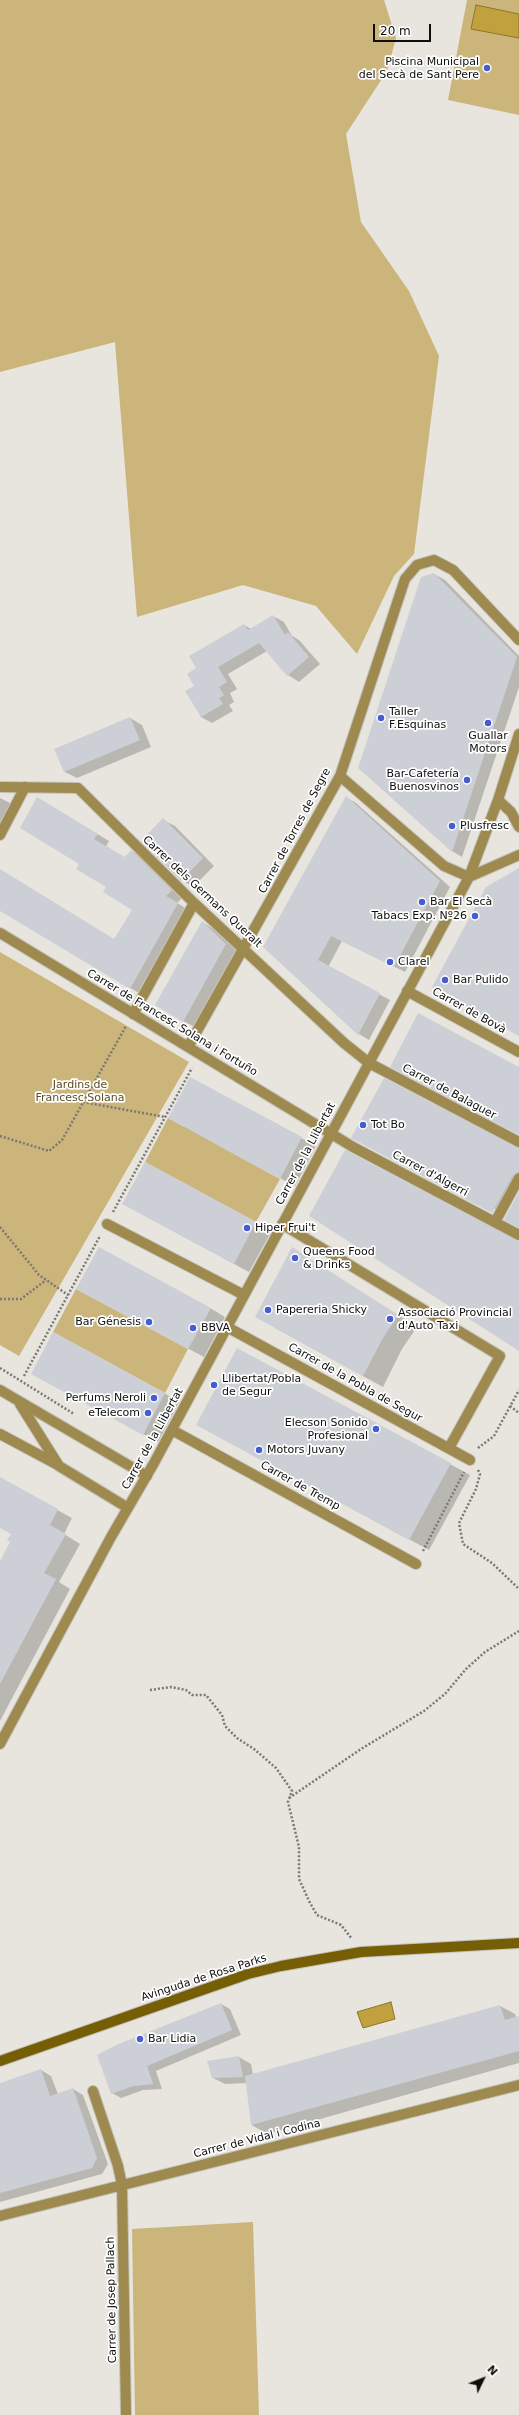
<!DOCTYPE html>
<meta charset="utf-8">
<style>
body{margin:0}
#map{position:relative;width:519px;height:2415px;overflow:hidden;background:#e8e5df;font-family:"DejaVu Sans",sans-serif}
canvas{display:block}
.north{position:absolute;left:463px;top:2359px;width:40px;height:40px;-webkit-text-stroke:3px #fff;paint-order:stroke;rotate:47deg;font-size:11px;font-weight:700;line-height:16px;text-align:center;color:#0e0e0b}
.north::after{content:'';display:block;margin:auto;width:14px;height:18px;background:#0e0e0b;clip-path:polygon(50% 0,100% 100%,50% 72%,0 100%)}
.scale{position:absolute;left:373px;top:24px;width:58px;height:18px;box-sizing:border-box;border:2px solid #0e0e0b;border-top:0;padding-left:5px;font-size:12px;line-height:14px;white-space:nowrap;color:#0e0e0b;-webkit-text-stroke:3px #fff;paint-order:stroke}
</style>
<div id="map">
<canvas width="519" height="2415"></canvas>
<div class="north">N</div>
<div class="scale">20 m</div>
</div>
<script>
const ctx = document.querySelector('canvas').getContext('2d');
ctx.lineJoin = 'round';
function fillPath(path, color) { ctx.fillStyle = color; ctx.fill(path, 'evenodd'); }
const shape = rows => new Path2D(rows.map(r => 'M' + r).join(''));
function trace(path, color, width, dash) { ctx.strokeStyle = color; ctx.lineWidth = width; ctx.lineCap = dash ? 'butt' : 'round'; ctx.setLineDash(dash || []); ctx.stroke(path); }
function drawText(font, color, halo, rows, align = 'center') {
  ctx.font = font + ' "DejaVu Sans",sans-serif'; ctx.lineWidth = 3.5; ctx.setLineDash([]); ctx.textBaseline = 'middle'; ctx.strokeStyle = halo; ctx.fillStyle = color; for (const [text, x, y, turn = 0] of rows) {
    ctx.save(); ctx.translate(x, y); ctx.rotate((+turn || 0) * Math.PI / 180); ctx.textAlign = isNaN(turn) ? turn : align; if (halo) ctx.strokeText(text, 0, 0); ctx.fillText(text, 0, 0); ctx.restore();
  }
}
const green = shape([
 [0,0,384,0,396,38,387,71,346,134,361,222,409,291,439,356,414,554,394,576,357,654,316,606,243,585,137,617,115,342,0,372],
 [467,0,519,0,519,115,448,100],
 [0,952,189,1062,19,1356,0,1345],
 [168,1118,280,1179,256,1222,145,1162],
 [76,1289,188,1349,165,1393,53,1332],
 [253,2222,259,2415,135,2415,132,2229]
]);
const water = shape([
 [476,5,519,14,519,38,471,29,476,5],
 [391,2002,395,2019,363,2028,357,2012,391,2002]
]);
const shadow = shape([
 [434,574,445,580,519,656,519,687,462,857,452,851],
 [273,616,284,622,292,636,299,640,320,664,299,682,288,675,267,651,228,674,237,689,230,693,234,702,229,705,233,711,212,723,201,717,196,686,198,669,244,625,251,629],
 [130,718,142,725,151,747,77,778,65,772,56,750],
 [346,797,356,803,450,887,405,972,342,941,328,967,390,1000,369,1040,359,1034,265,947],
 [0,798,14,805,0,831],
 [49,805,109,841,106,846,125,858,132,851,143,858,183,897,177,903,189,910,142,995,0,909,0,870,115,940,133,909,81,864],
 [163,820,175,826,214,866,193,887,182,880],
 [202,922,214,929,237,951,195,1027,183,1021],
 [184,1127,301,1138,316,1146,295,1186],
 [519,1148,519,1186,504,1213,472,1199,516,1149],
 [145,1163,271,1232,249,1272,138,1212],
 [293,1249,417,1327,402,1349,383,1387,275,1328],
 [92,1297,210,1308,225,1317,204,1357],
 [47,1382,164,1393,179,1402,158,1442],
 [217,1435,450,1464,470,1475,429,1550],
 [0,1479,72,1518,64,1534,80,1544,59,1582,70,1589,0,1721,0,1563,12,1542,12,1534,0,1527],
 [221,2004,230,2009,241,2035,156,2071,162,2089,143,2090,121,2098,112,2093],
 [500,2006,515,2014,516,2017,519,2017,519,2063,267,2134,252,2125,247,2083,225,2084,213,2078,208,2062,239,2057,251,2064,253,2075],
 [41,2070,51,2076,58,2094,73,2089,83,2095,108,2164,102,2174,0,2202,0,2085]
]);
const building = shape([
 [434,573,517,657,452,852,358,768,421,577],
 [273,615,285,635,288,632,309,657,287,676,259,643,218,667,227,682,219,687,224,695,219,698,223,704,201,717,185,691,194,686,187,674,196,668,189,656,244,624,248,630],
 [130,717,140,740,64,772,54,749],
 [346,796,440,881,394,967,331,936,318,960,380,993,358,1035,263,947],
 [37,797,98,834,94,839,109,848,125,857,131,850,172,890,166,896,178,903,130,989,0,911,0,869,114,939,132,910,103,892,106,887,76,869,79,864,20,828],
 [163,818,203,858,181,881,141,841],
 [519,868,519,1036,432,987,486,887],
 [202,921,226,944,183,1022,155,1005],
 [418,1013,519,1067,519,1135,390,1067],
 [190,1077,302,1137,280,1179,168,1118],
 [384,1078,519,1148,519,1172,513,1175,492,1213,351,1138],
 [345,1150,519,1241,519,1351,309,1216],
 [145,1162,256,1222,234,1264,122,1204],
 [519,1192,519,1228,504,1220],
 [99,1247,211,1308,188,1349,76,1289],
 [292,1247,398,1315,383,1338,363,1376,255,1317],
 [53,1332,165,1393,143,1435,31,1374],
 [237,1348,451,1463,409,1540,196,1425],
 [0,1477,58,1509,50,1525,66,1534,44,1573,56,1579,0,1684,0,1561,10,1542,7,1540,11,1534,0,1528],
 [221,2003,232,2030,147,2066,153,2084,133,2086,111,2094,97,2055,116,2045],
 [500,2005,505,2020,519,2016,519,2051,251,2125,245,2076],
 [239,2056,243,2077,212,2078,207,2061],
 [41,2069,50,2096,73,2088,97,2158,92,2168,0,2193,0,2083]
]);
const path = shape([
 [83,1102,165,1117],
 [0,1136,49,1151,62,1140,126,1026],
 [113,1212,192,1068],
 [0,1227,39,1275,68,1295],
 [0,1299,21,1299,46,1280],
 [0,1368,74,1414],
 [24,1376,100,1236],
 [510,1406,519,1413],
 [478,1448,494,1436,519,1390],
 [478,1470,480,1474,476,1489,459,1523,463,1544,492,1563,519,1589],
 [423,1551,464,1472],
 [150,1690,171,1687,186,1690,192,1695,206,1695,222,1715,225,1726,237,1738,254,1749,276,1768,292,1791,288,1802,299,1847,299,1879,310,1903,317,1915,341,1925,352,1939],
 [289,1798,361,1749,424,1711,445,1694,466,1669,485,1652,519,1631]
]);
const lane = shape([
 [107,1224,244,1295]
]);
const street = shape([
 [340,776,444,866,469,877,519,855],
 [0,787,78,788,194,903,344,1043,369,1063,519,1142],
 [498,800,511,812,519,827],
 [0,835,25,787],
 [0,933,353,1147,519,1235],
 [407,991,519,1052],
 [133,1014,194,903],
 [188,1047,340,776,405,579,417,565,434,560,453,570,519,640],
 [495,1222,519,1178],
 [282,1224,500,1356,449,1448],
 [227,1327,470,1460],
 [0,1390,147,1476],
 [20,1404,59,1466,128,1508],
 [172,1430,416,1564],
 [0,1434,58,1465],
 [0,1744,111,1537,154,1463,469,877,498,800,519,734],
 [93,2091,118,2166,122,2185,126,2415],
 [0,2216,519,2085]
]);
const secondary = shape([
 [0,2061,248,1974,281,1966,361,1952,519,1943]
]);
const markers = [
 [487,68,4,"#465dd1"],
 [381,718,4,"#465dd1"],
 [488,723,4,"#465dd1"],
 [467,780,4,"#465dd1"],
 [452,826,4,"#465dd1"],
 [422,902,4,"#465dd1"],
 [475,916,4,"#465dd1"],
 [390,962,4,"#465dd1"],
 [445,980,4,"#465dd1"],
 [363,1125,4,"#465dd1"],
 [247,1228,4,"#465dd1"],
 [295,1258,4,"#465dd1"],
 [268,1310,4,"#465dd1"],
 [390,1319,4,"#465dd1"],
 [149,1322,4,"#465dd1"],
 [193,1328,4,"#465dd1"],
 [214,1385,4,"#465dd1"],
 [154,1398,4,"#465dd1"],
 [148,1413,4,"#465dd1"],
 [376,1429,4,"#465dd1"],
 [259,1450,4,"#465dd1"],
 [140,2039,4,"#465dd1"]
];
const poiNames = [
 ["Piscina Municipal",479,62,"right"],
 ["del Secà de Sant Pere",479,75,"right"],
 ["Taller",389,712],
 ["F.Esquinas",389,725],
 ["Guallar",488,736,"center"],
 ["Motors",488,749,"center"],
 ["Bar-Cafetería",459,774,"right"],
 ["Buenosvinos",459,787,"right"],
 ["Plusfresc",460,826],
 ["Bar El Secà",430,902],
 ["Tabacs Exp. Nº26",467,916,"right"],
 ["Clarel",398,962],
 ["Bar Pulido",453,980],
 ["Tot Bo",371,1125],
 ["Hiper Frui't",255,1228],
 ["Queens Food",303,1252],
 ["& Drinks",303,1265],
 ["Papereria Shicky",276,1310],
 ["Associació Provincial",398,1313],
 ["d'Auto Taxi",398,1326],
 ["Bar Génesis",141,1322,"right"],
 ["BBVA",201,1328],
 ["Llibertat/Pobla",222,1379],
 ["de Segur",222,1392],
 ["Perfums Neroli",146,1398,"right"],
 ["eTelecom",140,1413,"right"],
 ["Elecson Sonido",368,1423,"right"],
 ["Profesional",368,1436,"right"],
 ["Motors Juvany",267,1450],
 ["Bar Lidia",148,2039]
];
const streetNames = [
 ["Carrer de Torres de Segre",295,831,-62],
 ["Carrer dels Germans Queralt",202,892,43],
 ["Carrer de Bovà",469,1011,29],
 ["Carrer de Francesc Solana i Fortuño",172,1023,31],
 ["Carrer de Balaguer",449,1092,28],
 ["Carrer de la Llibertat",306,1154,-62],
 ["Carrer d'Algerri",430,1174,28],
 ["Carrer de la Pobla de Segur",355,1383,29],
 ["Carrer de la Llibertat",153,1439,-61],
 ["Carrer de Tremp",300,1486,29],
 ["Avinguda de Rosa Parks",204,1978,-18],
 ["Carrer de Vidal i Codina",257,2139,-14],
 ["Carrer de Josep Pallach",112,2300,-91]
];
const parkNames = [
 ["Jardins de",80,1085],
 ["Francesc Solana",80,1098]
];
fillPath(green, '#cbb57a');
fillPath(water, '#c1a13d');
trace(water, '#8b752e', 1);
fillPath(shadow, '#0003');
fillPath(building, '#cdcfd6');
trace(lane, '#c5c3bd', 12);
trace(street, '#c5c3bd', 12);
trace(secondary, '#c5c3bd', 12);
trace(path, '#797873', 2.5, [2, 2]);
trace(lane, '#9e8a4f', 10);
trace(street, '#9e8a4f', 10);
trace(secondary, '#765e04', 10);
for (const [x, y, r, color] of markers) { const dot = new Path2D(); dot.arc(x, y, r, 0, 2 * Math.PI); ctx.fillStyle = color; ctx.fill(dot); trace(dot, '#fff', 1.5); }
drawText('11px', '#0e0e0b', '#fff', poiNames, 'left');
drawText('11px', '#0e0e0b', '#fff', streetNames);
drawText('11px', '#5a4c23', '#fff', parkNames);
</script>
